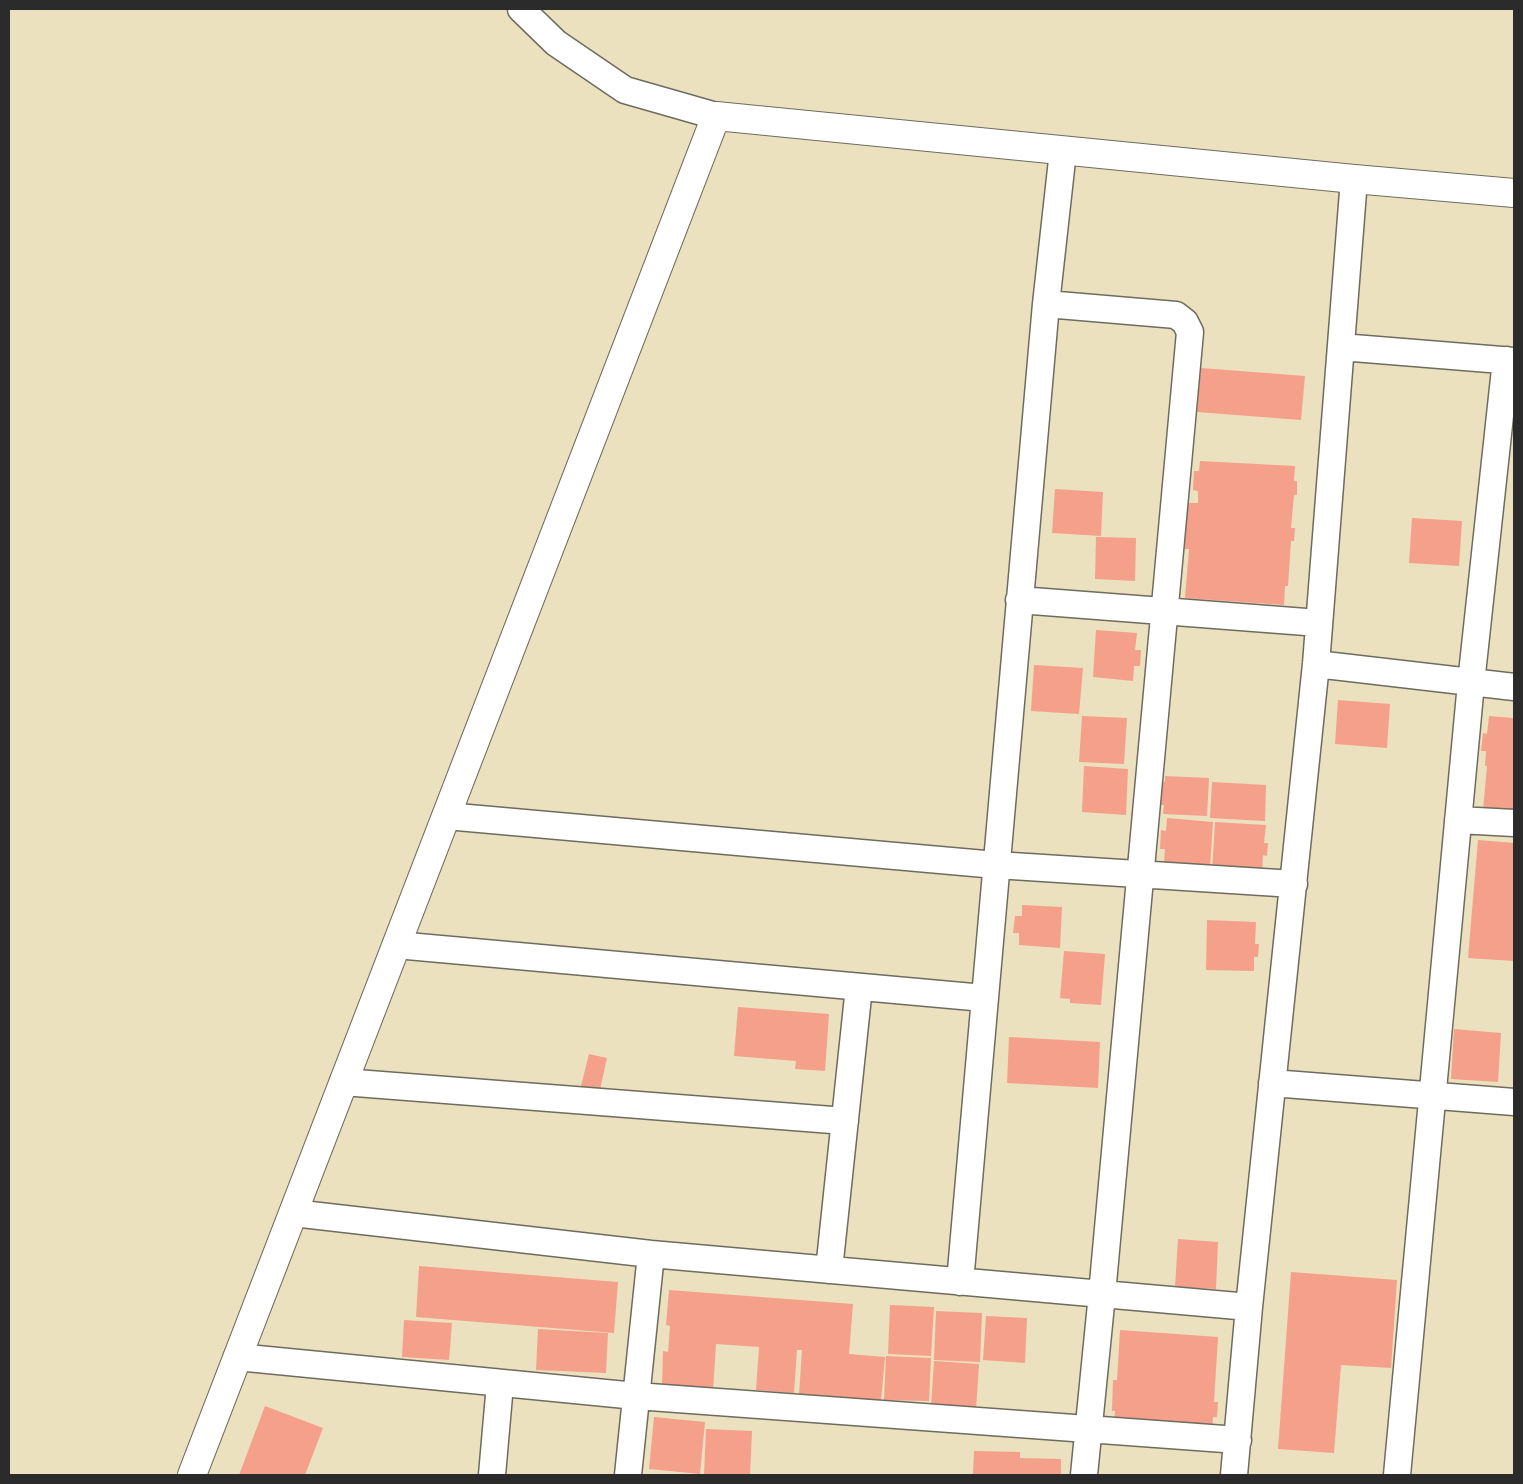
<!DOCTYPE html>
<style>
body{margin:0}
#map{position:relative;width:1523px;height:1484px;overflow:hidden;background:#ebe1bf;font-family:"Playpen Sans",sans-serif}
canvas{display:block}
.frame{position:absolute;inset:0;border:10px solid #2b2b2b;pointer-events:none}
</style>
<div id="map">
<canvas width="1523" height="1484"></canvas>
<div class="frame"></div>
</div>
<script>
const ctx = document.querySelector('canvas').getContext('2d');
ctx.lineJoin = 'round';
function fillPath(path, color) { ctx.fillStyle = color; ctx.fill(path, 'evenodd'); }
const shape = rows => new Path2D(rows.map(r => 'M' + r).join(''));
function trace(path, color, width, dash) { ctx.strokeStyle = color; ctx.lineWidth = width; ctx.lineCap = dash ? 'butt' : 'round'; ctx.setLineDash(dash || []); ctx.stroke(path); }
const building = shape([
 [1201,368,1305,376,1301,420,1197,412],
 [1200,461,1295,466,1294,481,1297,481,1297,495,1294,495,1291,528,1295,528,1294,541,1291,541,1288,586,1285,586,1284,605,1185,598,1189,549,1184,549,1186,503,1198,503,1198,491,1193,490,1194,471,1199,471],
 [1055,489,1103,492,1101,536,1052,533],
 [1412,518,1462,521,1459,566,1409,563],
 [1096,537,1136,538,1135,581,1095,579],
 [1096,630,1137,633,1135,650,1141,650,1140,666,1134,666,1133,681,1093,677],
 [1034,665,1083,668,1079,714,1031,711],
 [1338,700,1390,704,1387,748,1335,744],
 [1082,716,1127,718,1124,764,1079,762],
 [1489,716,1514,718,1514,813,1483,810,1487,766,1485,766,1486,751,1481,751,1483,733,1487,734],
 [1084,766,1128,769,1126,815,1082,812],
 [1165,776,1209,778,1207,816,1163,814,1164,805,1160,805,1162,781,1165,782],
 [1212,782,1266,785,1265,821,1210,818],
 [1167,818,1213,822,1210,867,1164,863,1165,849,1160,849,1161,830,1166,831],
 [1215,822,1266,825,1264,843,1268,843,1267,856,1263,855,1262,875,1212,872],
 [1478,840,1514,843,1514,961,1468,958],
 [1022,905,1062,907,1060,948,1019,945,1019,933,1013,933,1015,916,1022,916],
 [1207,920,1256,922,1255,944,1259,944,1258,957,1254,957,1254,971,1206,970],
 [1064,951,1105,954,1101,1005,1070,1003,1070,999,1060,998],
 [738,1007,829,1014,825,1071,795,1069,796,1061,734,1056],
 [1454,1029,1501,1033,1498,1082,1451,1079],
 [1009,1037,1100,1042,1098,1088,1007,1083],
 [589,1054,607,1058,599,1094,580,1090],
 [1178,1239,1218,1242,1216,1289,1175,1287],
 [419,1266,618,1282,614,1333,416,1317],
 [1291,1272,1397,1280,1391,1368,1341,1365,1334,1453,1278,1449],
 [669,1290,853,1304,849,1354,885,1357,881,1401,799,1395,802,1350,797,1350,794,1393,756,1390,759,1347,716,1344,713,1391,662,1387,663,1351,668,1352,670,1326,666,1325],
 [890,1305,934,1307,931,1356,888,1354],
 [936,1311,982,1313,980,1362,934,1360],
 [986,1316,1027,1318,1025,1363,983,1360],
 [404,1320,452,1323,449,1360,402,1357],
 [538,1329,608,1333,606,1373,536,1370],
 [1120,1330,1218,1337,1214,1402,1218,1402,1217,1417,1213,1417,1212,1431,1114,1424,1115,1411,1112,1411,1113,1380,1117,1380],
 [886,1356,931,1358,929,1401,884,1400],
 [934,1361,979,1364,976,1410,931,1407],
 [265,1406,323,1428,305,1475,239,1475],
 [654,1417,705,1422,700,1474,649,1469],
 [706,1429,752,1431,750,1475,704,1475],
 [974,1451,1020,1452,1020,1458,1061,1459,1061,1475,973,1475]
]);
const minor = shape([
 [521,9,556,43,625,90,716,116],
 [1046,304,1176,315,1185,322,1190,332,1102,1294,1084,1475],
 [1341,347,1514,361],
 [1019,600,1319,623],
 [1316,664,1514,687],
 [446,816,996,865,1294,884],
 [1458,820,1514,823],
 [396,945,984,998],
 [343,1082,845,1121],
 [1272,1083,1514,1102],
 [293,1213,651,1254,1249,1307],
 [829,1270,859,987],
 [960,1282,1046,304,1063,151],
 [237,1357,636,1396,1238,1440],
 [492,1475,500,1384],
 [628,1475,651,1254],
 [1234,1475,1249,1307,1316,664,1354,179],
 [1397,1475,1471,683,1506,360]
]);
const tertiary = shape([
 [192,1475,716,116,1354,179,1514,193]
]);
fillPath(building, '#f4a08b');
trace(minor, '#6e6b5f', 29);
trace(tertiary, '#6e6b5f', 30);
trace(minor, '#fff', 26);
trace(tertiary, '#fff', 28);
</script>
